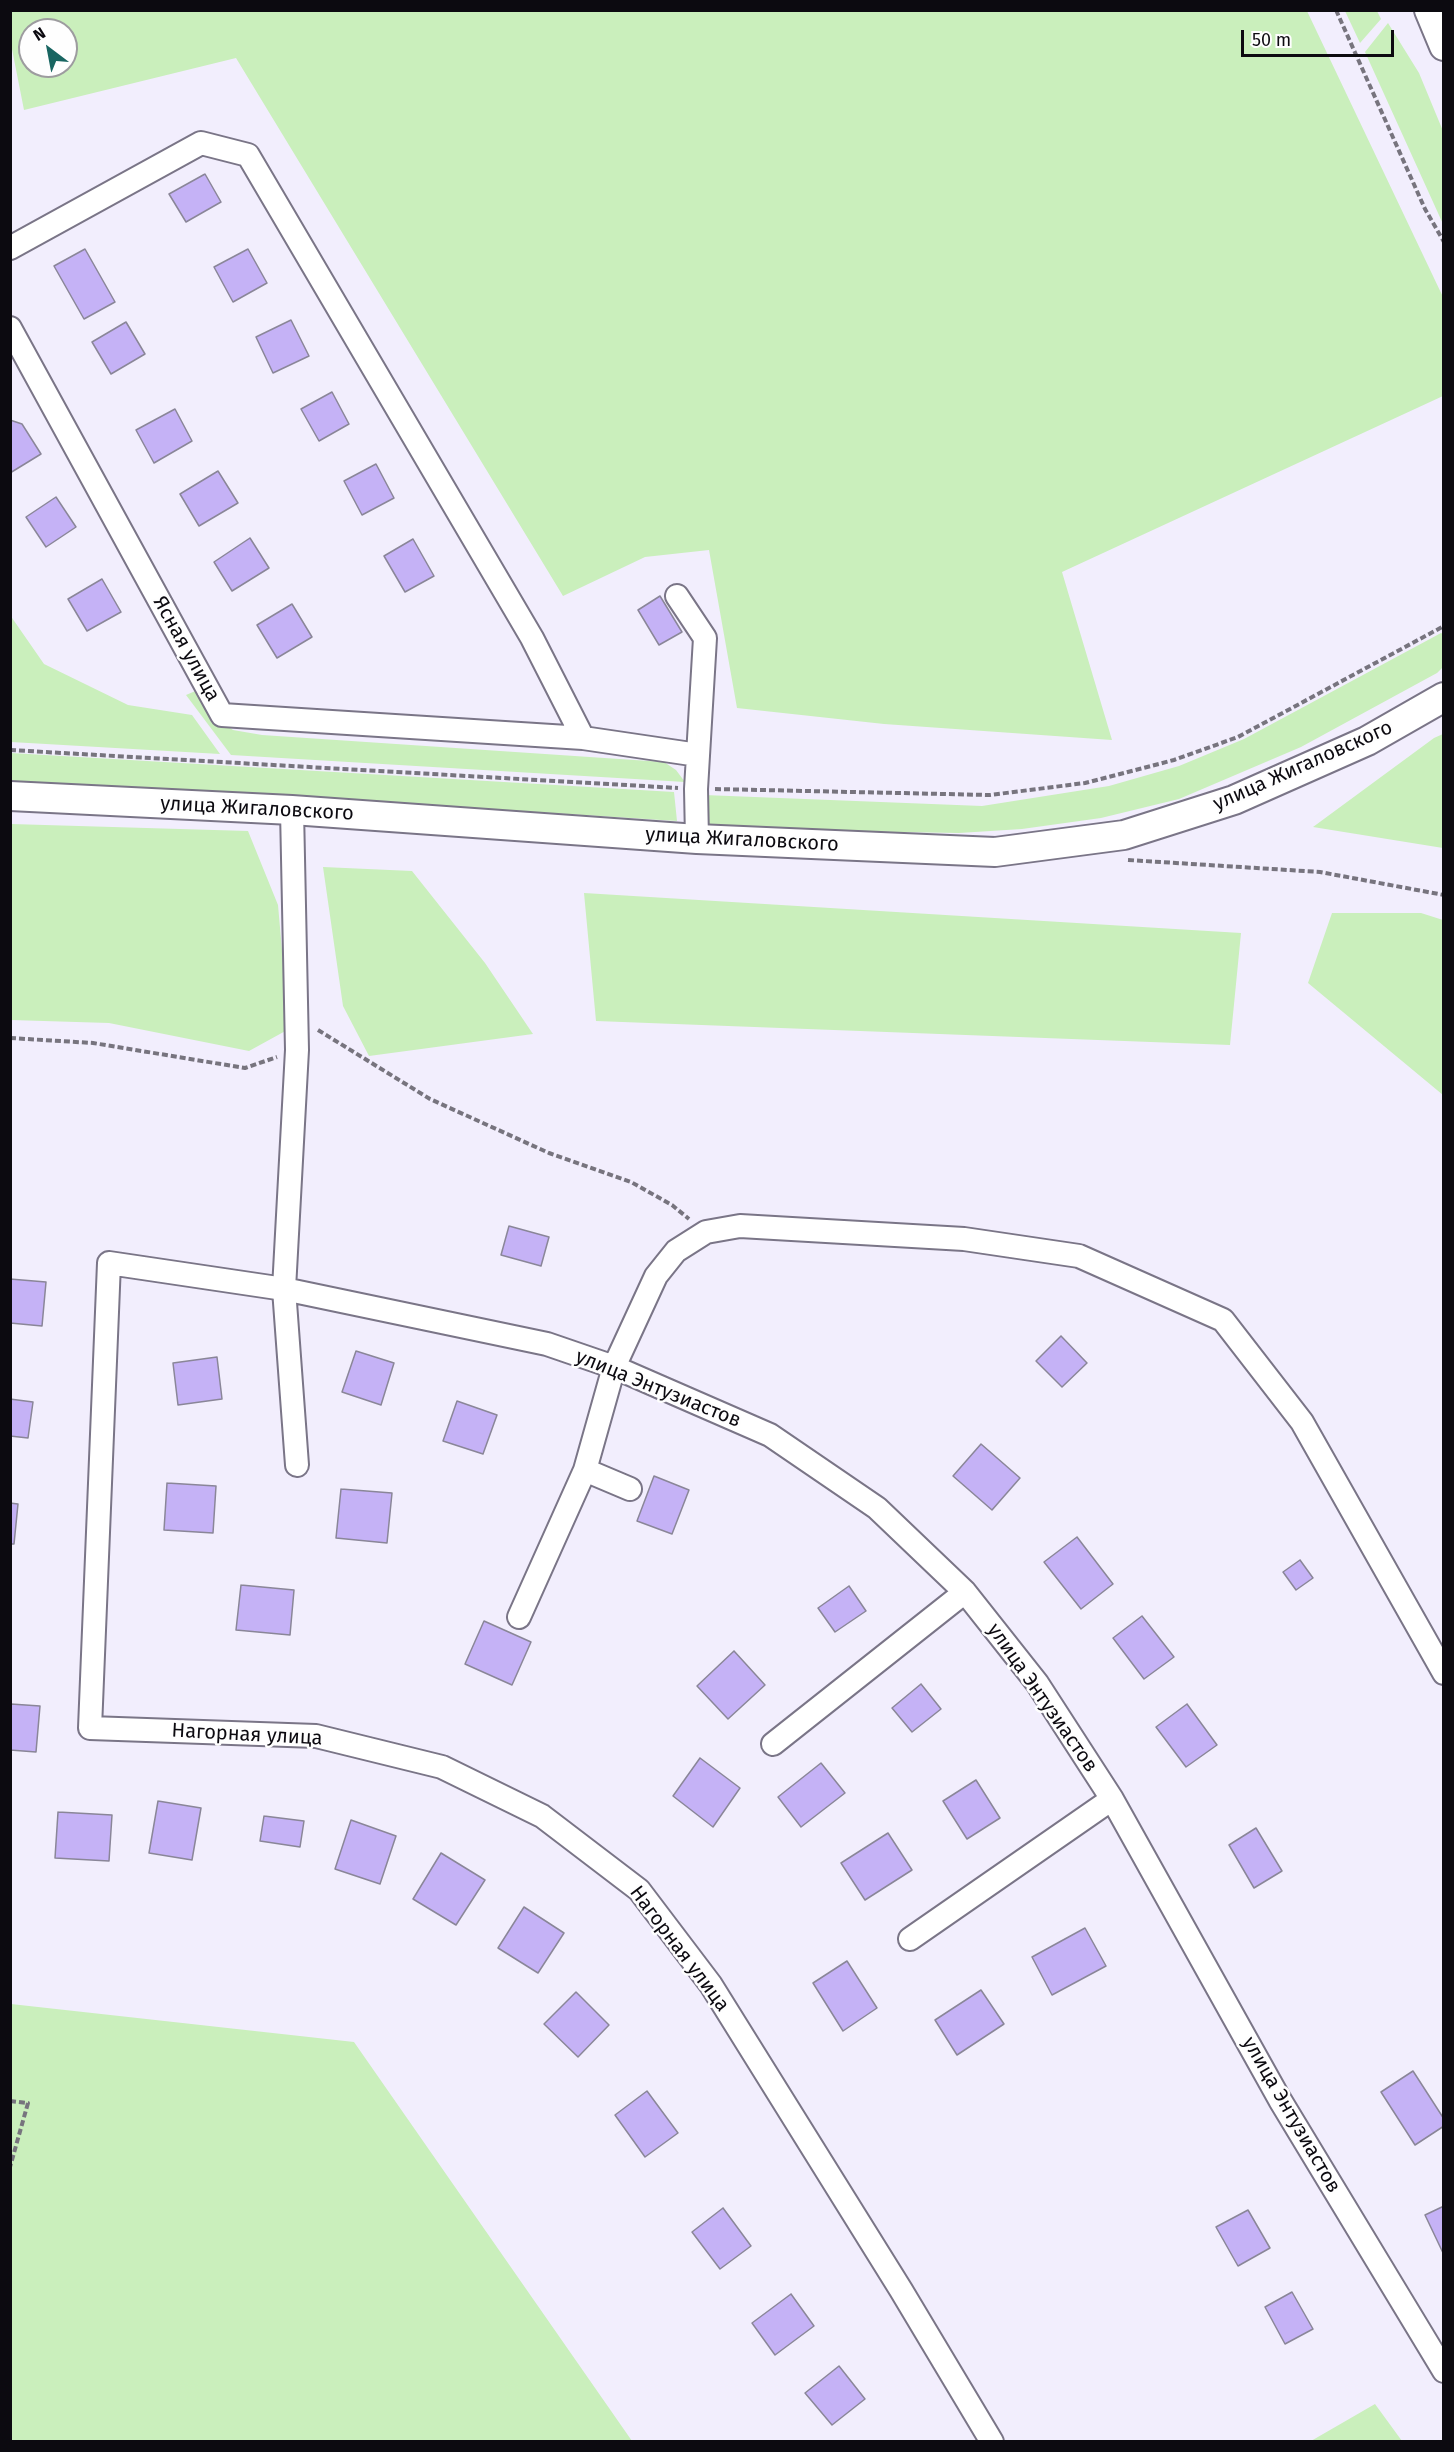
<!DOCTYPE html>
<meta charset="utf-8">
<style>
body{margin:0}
#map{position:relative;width:1454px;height:2452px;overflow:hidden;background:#f2eefd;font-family:"Fira Sans",sans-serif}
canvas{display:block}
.frame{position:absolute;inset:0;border:12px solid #0c0a10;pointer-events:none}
.north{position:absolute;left:18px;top:18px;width:60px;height:60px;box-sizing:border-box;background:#fefefe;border:2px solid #9d9c9f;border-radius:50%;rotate:328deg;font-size:16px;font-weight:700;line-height:24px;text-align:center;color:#0c0a10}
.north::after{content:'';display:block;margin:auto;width:21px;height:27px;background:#186561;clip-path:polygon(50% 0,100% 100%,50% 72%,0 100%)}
.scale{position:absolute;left:1241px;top:30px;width:153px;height:27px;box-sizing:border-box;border:3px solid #0c0a10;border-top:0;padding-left:8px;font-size:18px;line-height:21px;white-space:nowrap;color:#0c0a10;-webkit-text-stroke:4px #fefefe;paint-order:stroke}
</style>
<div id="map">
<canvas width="1454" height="2452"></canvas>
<div class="frame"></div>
<div class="north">N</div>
<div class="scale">50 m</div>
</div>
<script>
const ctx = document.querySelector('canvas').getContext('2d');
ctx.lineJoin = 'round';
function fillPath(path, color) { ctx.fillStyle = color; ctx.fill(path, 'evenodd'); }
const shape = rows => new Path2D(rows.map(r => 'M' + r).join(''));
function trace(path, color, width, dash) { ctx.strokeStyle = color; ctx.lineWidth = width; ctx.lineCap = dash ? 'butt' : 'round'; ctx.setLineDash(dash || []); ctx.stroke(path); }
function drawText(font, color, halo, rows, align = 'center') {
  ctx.font = font + ' "Fira Sans",sans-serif'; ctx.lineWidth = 5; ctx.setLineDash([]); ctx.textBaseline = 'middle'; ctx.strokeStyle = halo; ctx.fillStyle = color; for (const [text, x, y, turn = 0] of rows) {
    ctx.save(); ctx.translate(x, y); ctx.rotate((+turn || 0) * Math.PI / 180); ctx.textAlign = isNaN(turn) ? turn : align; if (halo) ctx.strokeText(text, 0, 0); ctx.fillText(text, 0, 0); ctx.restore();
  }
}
const green = shape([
 [10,11,1307,11,1443,297,1443,396,1062,572,1112,740,884,724,737,708,709,550,645,557,563,596,236,58,24,110,11,44],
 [30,30,66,30,66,66,30,66],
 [1345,11,1377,11,1381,19,1360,43],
 [1388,23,1419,73,1443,131,1443,224,1365,52],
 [10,615,44,664,128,705,192,715,220,754,11,742],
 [1441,633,1443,634,1443,667,1437,673,1301,747,1179,799,1101,818,1022,829,959,833,712,829,703,822,704,795,982,806,1109,786,1179,766,1244,739],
 [200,689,218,720,233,730,262,735,664,762,676,770,685,782,231,755,186,695],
 [1443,734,1443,848,1313,827,1434,738],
 [11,753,674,792,677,821,301,797,11,783],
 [11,824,248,831,278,905,289,1029,249,1051,109,1023,11,1020],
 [323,867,412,871,485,963,533,1034,369,1056,343,1006],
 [584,893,1241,933,1230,1045,596,1021],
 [1332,913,1421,913,1443,920,1443,1095,1308,983],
 [11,2004,354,2042,632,2441,11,2441],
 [1375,2404,1402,2441,1311,2441]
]);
const building = shape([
 [205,174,221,202,186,222,169,194,205,174],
 [85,249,115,302,84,319,54,266,85,249],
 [248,249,267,283,233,302,214,267,248,249],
 [291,320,309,356,273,373,256,337,291,320],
 [126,322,145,354,111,374,92,342,126,322],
 [332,392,349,424,319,441,301,409,332,392],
 [175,409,192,441,154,463,136,430,175,409],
 [10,420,22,424,41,454,10,473,10,420],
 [376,464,394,498,362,515,344,481,376,464],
 [218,471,238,503,199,526,180,494,218,471],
 [56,497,76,527,46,547,26,517,56,497],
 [250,538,269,568,232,591,214,562,250,538],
 [413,539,434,576,405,592,384,556,413,539],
 [102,579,121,612,87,631,68,599,102,579],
 [660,596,682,632,659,645,638,610,660,596],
 [292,604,312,637,277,658,257,625,292,604],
 [509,1226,549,1237,541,1266,501,1255,509,1226],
 [10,1279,46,1282,42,1326,10,1323,10,1279],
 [1061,1336,1087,1363,1062,1387,1036,1361,1061,1336],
 [356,1351,394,1363,381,1405,342,1392,356,1351],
 [217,1357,222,1399,178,1405,173,1363,217,1357],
 [10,1399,33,1402,28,1438,10,1436,10,1399],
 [457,1401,497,1415,483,1454,443,1441,457,1401],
 [981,1444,1020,1478,992,1510,953,1476,981,1444],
 [654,1476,689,1490,672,1534,637,1521,654,1476],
 [167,1483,216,1486,213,1533,164,1530,167,1483],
 [341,1489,392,1493,387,1543,336,1538,341,1489],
 [10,1503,18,1504,14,1544,10,1544,10,1503],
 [1077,1537,1113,1584,1081,1609,1044,1562,1077,1537],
 [1300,1560,1313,1578,1296,1590,1283,1572,1300,1560],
 [241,1585,294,1590,290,1635,236,1630,241,1585],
 [849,1586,866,1611,835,1632,818,1608,849,1586],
 [1142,1616,1174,1657,1144,1679,1113,1638,1142,1616],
 [484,1621,531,1642,512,1685,465,1664,484,1621],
 [734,1651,765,1685,728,1719,697,1686,734,1651],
 [921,1684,941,1709,912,1732,892,1708,921,1684],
 [11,1704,40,1706,36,1752,10,1750,11,1704],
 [1187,1704,1217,1745,1186,1767,1156,1727,1187,1704],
 [700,1758,740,1788,713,1827,673,1796,700,1758],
 [821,1763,845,1793,801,1827,778,1797,821,1763],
 [976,1780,1000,1818,967,1839,943,1801,976,1780],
 [158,1801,201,1808,192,1860,149,1853,158,1801],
 [58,1812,112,1815,109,1861,55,1858,58,1812],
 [264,1816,304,1821,300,1847,260,1841,264,1816],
 [351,1820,396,1836,380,1884,335,1869,351,1820],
 [1256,1828,1282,1871,1254,1888,1229,1845,1256,1828],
 [888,1833,912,1870,865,1900,841,1863,888,1833],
 [441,1853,485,1880,456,1925,413,1899,441,1853],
 [524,1907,564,1933,538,1973,498,1948,524,1907],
 [1085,1928,1106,1966,1052,1995,1032,1957,1085,1928],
 [847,1961,877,2008,843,2031,813,1983,847,1961],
 [981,1990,1004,2024,957,2055,935,2020,981,1990],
 [576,1992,609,2025,578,2057,544,2024,576,1992],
 [1413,2071,1444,2119,1444,2126,1415,2145,1381,2092,1413,2071],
 [647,2091,678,2133,645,2157,615,2115,647,2091],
 [1444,2206,1444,2255,1425,2215,1444,2206],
 [723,2208,751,2246,720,2269,692,2232,723,2208],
 [1248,2210,1270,2248,1238,2266,1216,2227,1248,2210],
 [1292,2292,1313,2329,1285,2344,1265,2307,1292,2292],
 [791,2294,814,2326,775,2355,752,2323,791,2294],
 [839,2366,865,2399,832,2425,805,2393,839,2366]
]);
const path = shape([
 [1336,10,1425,209,1444,242],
 [10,750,678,788],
 [715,789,990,795,1085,783,1174,760,1238,737,1444,626],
 [1128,860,1320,872,1444,895],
 [318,1030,430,1099,549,1153,631,1182,672,1205,689,1219],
 [10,1038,93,1043,245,1068,277,1057],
 [10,2101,28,2103,10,2167]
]);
const minor = shape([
 [10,248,201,143,248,155,532,638,583,738],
 [10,328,222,715,583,738,698,755],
 [677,596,705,638,696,789,697,839],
 [292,810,297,1050,284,1289,297,1465],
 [585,1470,630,1489],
 [519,1617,585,1470,614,1367,656,1276,676,1251,706,1232,740,1226,964,1239,1079,1256,1223,1320,1302,1422,1444,1673],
 [773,1744,965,1592],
 [910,1939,1112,1799],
 [992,2442,901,2290,711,1985,639,1890,542,1816,442,1767,316,1736,90,1728,109,1263,284,1289,547,1344,614,1367,770,1435,877,1508,965,1592,1037,1683,1112,1799,1280,2100,1444,2371]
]);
const major = shape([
 [1429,10,1444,46],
 [10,796,292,810,697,839,995,852,1124,835,1234,800,1367,741,1444,697]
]);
const streetNames = [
 ["Ясная улица",186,649,61],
 ["улица Жигаловского",1303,766,-24],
 ["улица Жигаловского",257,809,3],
 ["улица Жигаловского",742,840,3],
 ["улица Энтузиастов",658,1389,22],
 ["улица Энтузиастов",1042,1698,55],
 ["Нагорная улица",247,1735,3],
 ["Нагорная улица",679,1949,53],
 ["улица Энтузиастов",1291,2115,60]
];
fillPath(green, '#caefbc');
fillPath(building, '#c5b2f6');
trace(building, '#8a8698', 1.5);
trace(minor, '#7a7587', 26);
trace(major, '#7a7587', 32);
trace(path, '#77747e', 4, [6, 3]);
trace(minor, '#fff', 22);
trace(major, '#fff', 28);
drawText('20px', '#0c0a10', '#fefefe', streetNames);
</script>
